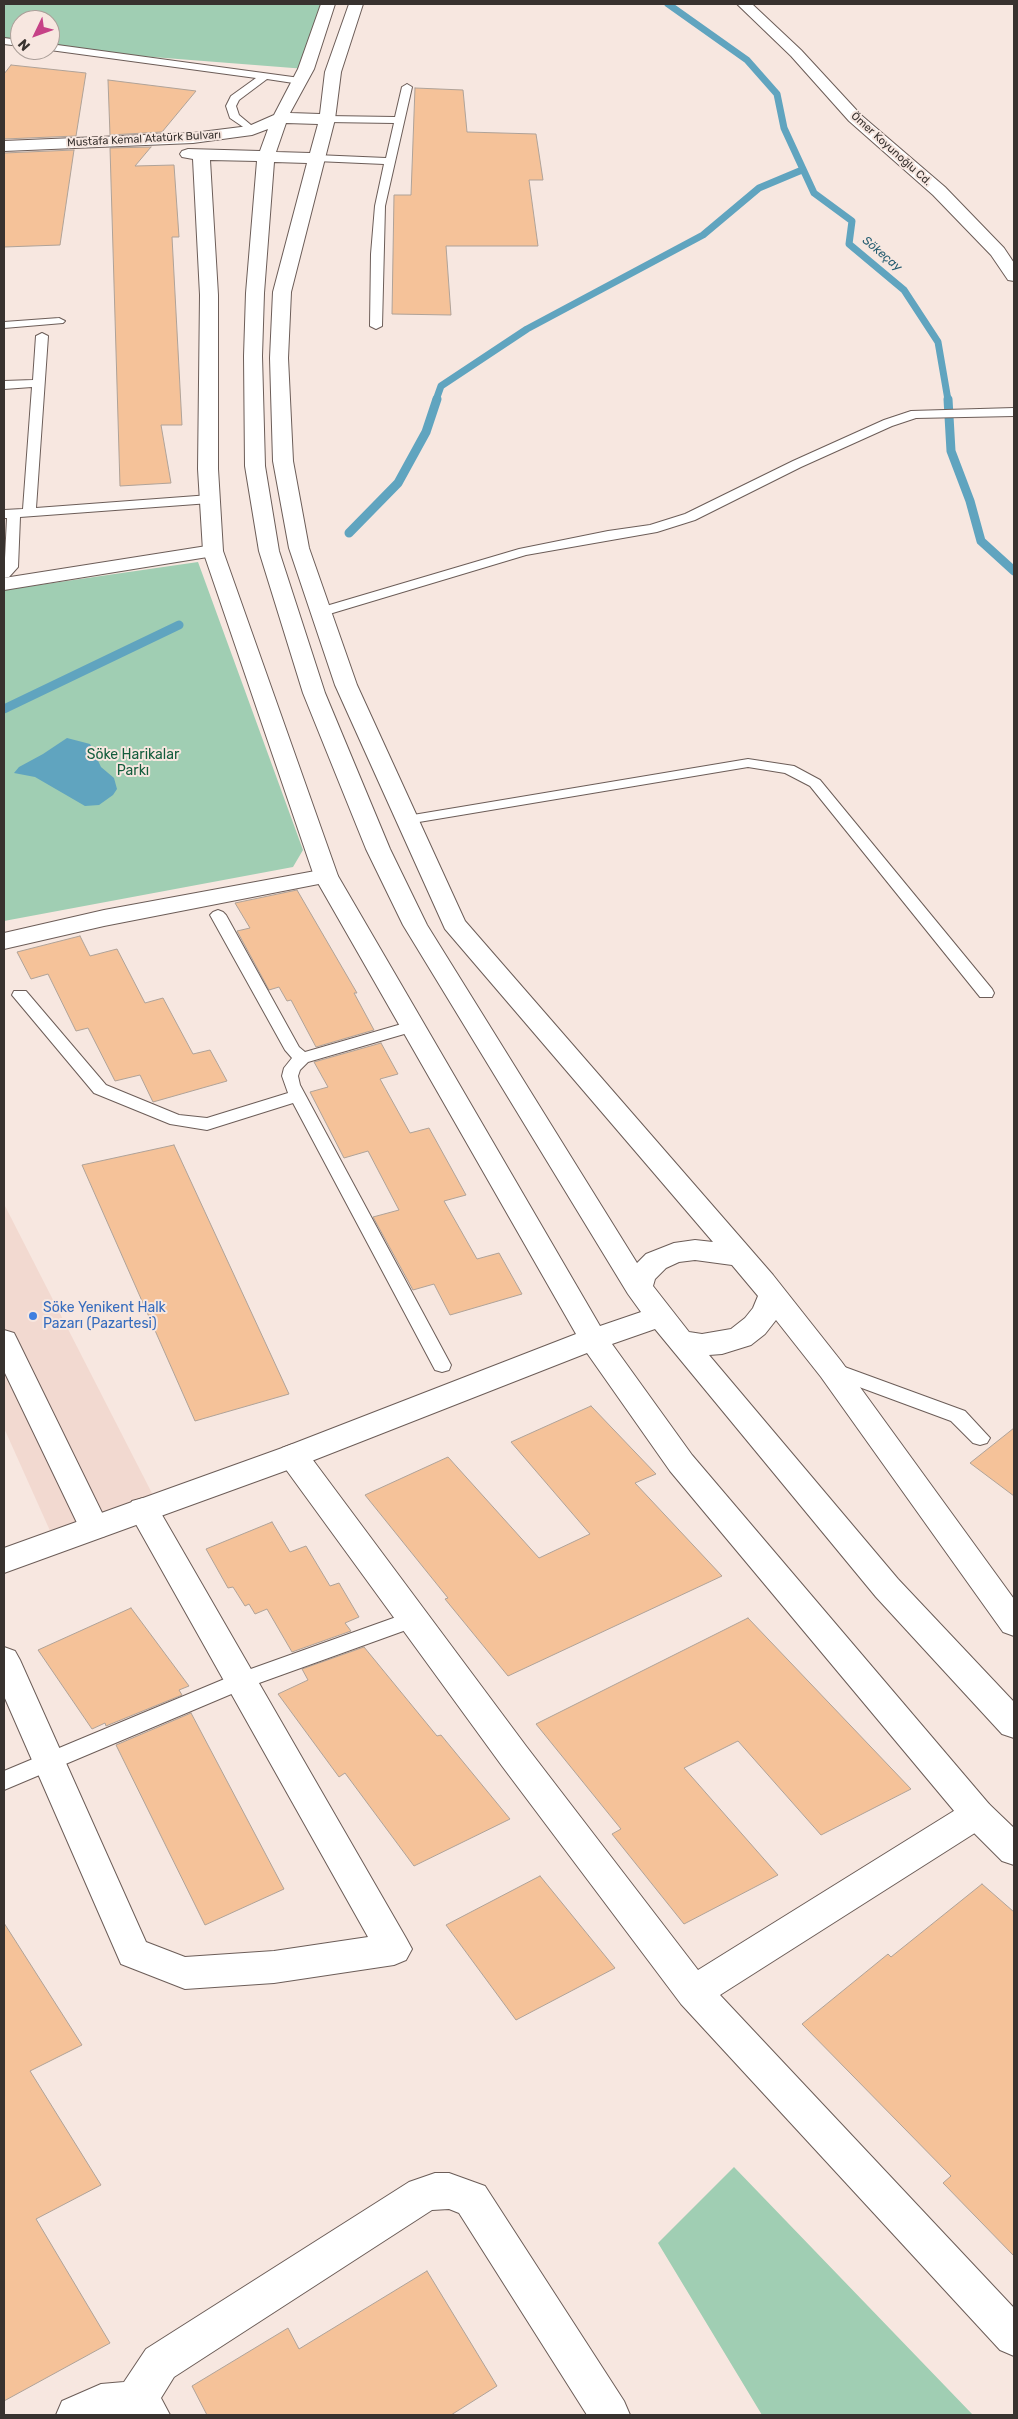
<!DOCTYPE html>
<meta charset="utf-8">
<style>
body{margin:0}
#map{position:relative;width:1018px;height:2419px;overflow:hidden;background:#f7e7e0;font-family:Rubik,sans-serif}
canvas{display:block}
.frame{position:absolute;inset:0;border:5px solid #38322f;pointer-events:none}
.north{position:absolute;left:10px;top:10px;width:50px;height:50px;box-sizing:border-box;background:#f7e7e0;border:1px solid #ab9f99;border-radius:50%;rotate:228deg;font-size:14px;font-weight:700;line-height:20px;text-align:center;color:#38322f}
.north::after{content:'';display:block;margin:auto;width:18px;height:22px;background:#c64287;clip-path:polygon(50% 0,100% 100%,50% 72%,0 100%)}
</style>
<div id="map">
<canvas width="1018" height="2419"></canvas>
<div class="frame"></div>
<div class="north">N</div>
</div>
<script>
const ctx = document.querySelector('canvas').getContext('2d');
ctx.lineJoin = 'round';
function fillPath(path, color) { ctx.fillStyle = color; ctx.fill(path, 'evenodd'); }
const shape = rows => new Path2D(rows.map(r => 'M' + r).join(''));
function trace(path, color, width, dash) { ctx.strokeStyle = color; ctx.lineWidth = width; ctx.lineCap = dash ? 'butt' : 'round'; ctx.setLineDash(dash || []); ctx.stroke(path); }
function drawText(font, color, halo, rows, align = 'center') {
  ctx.font = font + ' Rubik,sans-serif'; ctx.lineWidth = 4; ctx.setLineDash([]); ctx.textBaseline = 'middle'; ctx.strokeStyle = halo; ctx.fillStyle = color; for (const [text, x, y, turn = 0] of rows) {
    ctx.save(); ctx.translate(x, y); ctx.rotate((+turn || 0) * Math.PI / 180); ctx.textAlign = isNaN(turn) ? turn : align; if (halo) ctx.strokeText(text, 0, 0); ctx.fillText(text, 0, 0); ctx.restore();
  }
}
const built = shape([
 [4,1204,158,1505,55,1542,4,1428]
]);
const green = shape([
 [4,4,328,4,306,69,50,49,50,20,20,20,20,46,4,45],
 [198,562,303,850,293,867,4,921,4,590],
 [734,2167,973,2415,762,2415,658,2243]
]);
const water = shape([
 [67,738,90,744,101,767,114,778,117,789,113,795,99,805,85,806,35,777,14,773,19,767,43,754]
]);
const streamFar1 = shape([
 [668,4,747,60,777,94,784,128,814,193,852,221,849,244,904,290,938,342,948,400],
 [436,400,441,386,527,329,703,235,759,188,802,170]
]);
const stream = shape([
 [948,399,951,451,970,501,981,541,1014,571],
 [349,533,398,483,426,432,437,399],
 [4,709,179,625]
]);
const building = shape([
 [11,65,86,73,76,136,4,139,4,74,11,65],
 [108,80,196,91,162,132,110,135,108,80],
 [415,88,463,90,467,132,536,134,543,180,529,180,538,246,446,246,451,315,392,314,394,195,411,195,415,88],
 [151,147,135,166,174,165,179,237,172,237,182,425,161,425,171,483,120,486,110,148,151,147],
 [74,150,60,245,4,247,4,153,74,150],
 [297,890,357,993,354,993,374,1030,316,1047,291,1000,287,1001,279,987,269,990,237,931,250,928,235,903,297,890],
 [80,936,90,956,117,949,145,1003,163,998,193,1054,210,1050,227,1081,153,1102,140,1075,115,1081,88,1028,76,1031,48,974,31,979,17,952,80,936],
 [381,1043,398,1074,380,1079,410,1133,429,1128,466,1195,444,1201,477,1259,499,1253,522,1294,450,1315,434,1284,413,1290,373,1217,399,1210,368,1151,344,1158,310,1092,328,1087,314,1062,381,1043],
 [174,1145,289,1394,195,1421,82,1165,174,1145],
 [591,1406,656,1474,635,1483,722,1576,508,1676,445,1599,448,1598,365,1495,448,1457,539,1558,590,1534,511,1442,591,1406],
 [1014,1428,1014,1496,970,1463,1014,1428],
 [272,1522,290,1552,306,1546,330,1586,339,1583,359,1617,345,1623,351,1631,292,1652,267,1609,255,1614,249,1604,245,1606,233,1587,228,1588,206,1549,272,1522],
 [131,1608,189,1686,179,1690,182,1695,106,1726,105,1723,92,1729,38,1650,131,1608],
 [748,1618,911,1789,821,1835,738,1741,684,1768,778,1875,684,1924,612,1834,621,1829,536,1724,748,1618],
 [364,1647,437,1736,441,1735,510,1819,414,1866,345,1773,339,1777,278,1694,308,1680,302,1669,364,1647],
 [191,1713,284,1889,205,1925,116,1745,191,1713],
 [540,1876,615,1968,516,2020,446,1925,540,1876],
 [982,1884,1014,1912,1014,2256,943,2183,951,2176,802,2024,888,1954,891,1957,982,1884],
 [4,1923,82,2045,30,2071,101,2185,36,2219,110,2343,4,2401,4,1923],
 [427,2271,497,2386,451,2415,207,2415,192,2386,288,2328,299,2349,427,2271]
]);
const lane = shape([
 [4,38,20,40,20,46,4,44,4,38],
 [50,44,300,78,305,81,300,84,267,79,239,100,236,106,239,115,257,130,252,133,230,118,226,106,231,96,256,78,50,50,50,44],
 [407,84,412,87,385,206,382,326,376,329,370,326,371,254,375,206,384,164,316,161,311,158,316,155,386,158,394,123,327,122,322,119,327,116,395,117,402,87,407,84],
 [59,318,65,321,63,323,4,328,4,322,59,318],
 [42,333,48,336,36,508,210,495,216,499,210,503,20,517,18,567,9,577,4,578,7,518,4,518,4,510,23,509,32,387,4,389,4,381,33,380,36,336,42,333],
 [1014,408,1014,416,916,418,892,426,801,467,695,520,657,532,526,555,326,615,321,616,314,612,316,609,519,549,608,531,650,525,685,514,793,461,884,420,911,411,1014,408],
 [748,759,794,766,820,780,992,989,994,993,992,997,980,997,810,786,785,773,748,767,407,824,400,820,407,816,748,759],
 [218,910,223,912,226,915,299,1047,305,1052,412,1021,418,1022,420,1026,418,1030,308,1062,300,1070,298,1076,300,1085,451,1365,449,1370,442,1372,435,1370,293,1103,207,1130,170,1124,94,1093,12,995,14,991,26,991,106,1085,179,1115,207,1118,288,1093,282,1076,284,1068,292,1058,285,1050,210,915,213,912,218,910],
 [831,1362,965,1411,990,1438,987,1443,980,1445,973,1443,951,1421,824,1374,822,1369,824,1364,831,1362],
 [413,1611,420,1613,423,1619,420,1625,248,1687,4,1790,4,1771,234,1675,413,1611]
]);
const street = shape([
 [737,4,752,4,801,50,861,115,945,187,1004,248,1014,263,1014,281,1008,280,991,255,933,195,849,121,791,56,737,4],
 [213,545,220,547,223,551,220,555,4,590,4,578,213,545],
 [326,869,334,871,338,876,334,881,104,926,4,949,4,933,104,910,326,869],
 [4,1330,14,1333,18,1341,109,1527,105,1536,94,1539,83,1536,79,1527,4,1371,4,1330],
 [293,1444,304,1448,526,1746,698,1970,965,1804,977,1799,989,1804,994,1814,989,1824,720,1995,1014,2308,1014,2356,1000,2350,681,2004,502,1766,282,1464,278,1456,282,1448,293,1444],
 [143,1498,154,1501,406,1938,412,1949,406,1960,394,1965,274,1983,185,1989,121,1964,4,1696,4,1647,15,1651,20,1660,146,1942,185,1957,274,1951,368,1937,128,1510,132,1501,143,1498],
 [435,2173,449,2173,485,2186,624,2401,630,2415,587,2415,459,2213,449,2209,432,2210,174,2377,161,2398,170,2415,56,2415,62,2401,101,2384,124,2382,146,2349,409,2182,435,2173]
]);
const secondary = shape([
 [321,4,335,4,314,69,290,113,320,114,325,72,349,4,363,4,341,72,335,119,291,292,288,358,293,461,309,548,357,685,465,921,773,1275,841,1361,1014,1599,1014,1636,1003,1632,821,1377,776,1320,765,1334,751,1345,722,1354,709,1355,898,1579,1014,1702,1014,1738,1002,1734,876,1597,655,1329,612,1344,692,1455,989,1804,1014,1828,1014,1865,1002,1861,965,1824,670,1471,587,1353,304,1464,4,1573,4,1548,282,1448,576,1334,314,876,203,551,198,469,200,295,193,159,182,157,180,154,182,151,188,149,260,151,268,129,252,135,193,143,4,151,4,141,193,133,249,126,274,115,298,69,321,4],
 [286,123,318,124,310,153,276,152,286,123],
 [210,160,257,161,246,293,244,356,245,466,259,551,303,693,366,849,403,925,628,1294,641,1312,600,1326,338,876,223,551,218,469,218,295,210,160],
 [274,162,307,163,273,292,270,358,273,461,289,548,335,685,445,929,713,1242,695,1240,674,1243,646,1254,637,1263,427,925,390,849,325,693,279,551,265,466,262,356,264,293,274,162],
 [695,1260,732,1265,758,1296,753,1308,745,1318,731,1329,702,1334,689,1332,653,1286,655,1279,666,1268,679,1262,695,1260]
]);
const markers = [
 [33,1316,5,"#3f7fe0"]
];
const farStreetnames = [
 ["Mustafa Kemal Atatürk Bulvarı",144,139,-3],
 ["Ömer Koyunoğlu Cd.",891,149,42]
];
const farWaternames = [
 ["Sökeçay",882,254,40]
];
const parkNames = [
 ["Söke Harikalar",133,755],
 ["Parkı",133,771]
];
const shopNames = [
 ["Söke Yenikent Halk",43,1308],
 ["Pazarı (Pazartesi)",43,1324]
];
fillPath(built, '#f2d9d0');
fillPath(green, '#a0ceb3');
fillPath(water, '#60a4bf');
trace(streamFar1, '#60a4bf', 7);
trace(stream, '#60a4bf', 9);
fillPath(building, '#f5c299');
trace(building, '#afa298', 1);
trace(lane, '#6c5d58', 2);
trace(street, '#6c5d58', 2);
trace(secondary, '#6c5d58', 2);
fillPath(lane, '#fff');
fillPath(street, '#fff');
fillPath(secondary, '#fff');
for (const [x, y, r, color] of markers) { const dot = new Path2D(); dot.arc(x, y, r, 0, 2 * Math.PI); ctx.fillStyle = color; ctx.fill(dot); trace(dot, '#f7e7e0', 2); }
drawText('11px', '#38322f', '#f7e7e0', farStreetnames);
drawText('italic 12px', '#275e72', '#f7e7e0', farWaternames);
drawText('14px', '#145d3d', '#f7e7e0', parkNames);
drawText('14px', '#366cbe', '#f7e7e0', shopNames, 'left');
</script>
